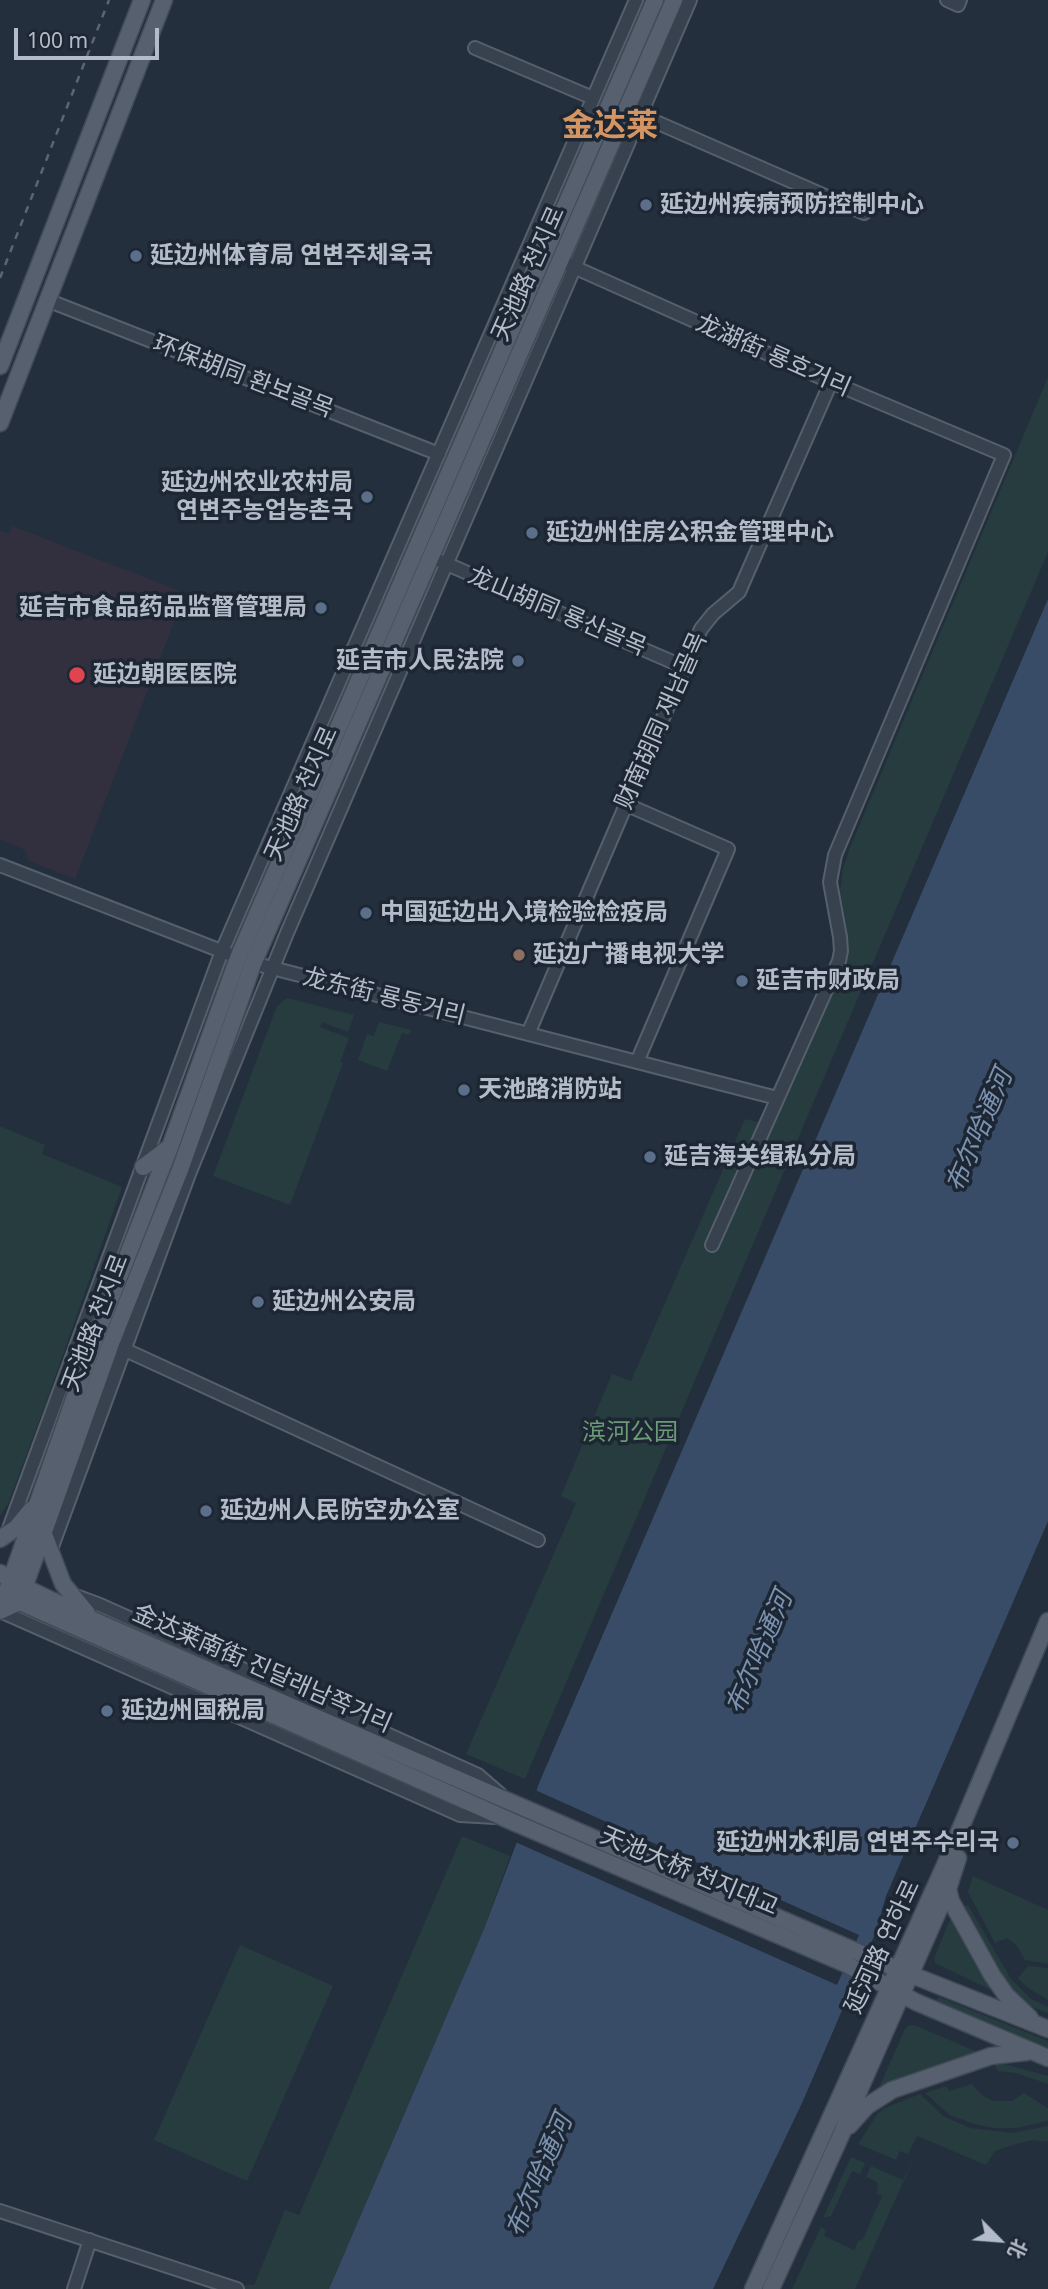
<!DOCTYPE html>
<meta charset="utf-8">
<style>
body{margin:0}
#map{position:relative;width:1048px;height:2289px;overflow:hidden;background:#242f3e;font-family:"Noto Sans","Noto Sans SC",sans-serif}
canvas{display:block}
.north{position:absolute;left:964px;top:2205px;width:70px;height:70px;-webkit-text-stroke:5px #1d2633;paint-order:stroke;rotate:115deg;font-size:19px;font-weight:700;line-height:28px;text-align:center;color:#b4bcc9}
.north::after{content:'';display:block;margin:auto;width:24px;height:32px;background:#b4bcc9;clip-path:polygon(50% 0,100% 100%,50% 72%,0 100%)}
.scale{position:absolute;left:14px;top:28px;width:145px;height:32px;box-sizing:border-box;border:4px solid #b4bcc9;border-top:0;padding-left:9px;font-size:21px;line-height:24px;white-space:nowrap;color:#b4bcc9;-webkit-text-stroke:5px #1d2633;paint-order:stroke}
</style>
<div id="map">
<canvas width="1048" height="2289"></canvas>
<div class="north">北</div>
<div class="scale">100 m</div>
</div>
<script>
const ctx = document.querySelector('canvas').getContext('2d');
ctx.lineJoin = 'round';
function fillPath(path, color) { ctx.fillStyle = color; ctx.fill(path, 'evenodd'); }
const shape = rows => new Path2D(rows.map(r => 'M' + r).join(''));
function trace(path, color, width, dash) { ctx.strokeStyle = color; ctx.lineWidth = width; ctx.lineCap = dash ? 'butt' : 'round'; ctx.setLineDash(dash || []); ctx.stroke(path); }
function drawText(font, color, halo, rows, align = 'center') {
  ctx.font = font + ' "Noto Sans","Noto Sans SC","Noto Sans KR",sans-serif'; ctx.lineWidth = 7; ctx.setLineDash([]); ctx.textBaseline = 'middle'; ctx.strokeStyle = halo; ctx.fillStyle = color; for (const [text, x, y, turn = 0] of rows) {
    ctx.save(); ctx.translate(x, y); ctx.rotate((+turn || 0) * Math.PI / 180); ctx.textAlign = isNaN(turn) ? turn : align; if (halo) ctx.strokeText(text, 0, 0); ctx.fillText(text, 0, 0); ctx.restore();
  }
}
const medical = shape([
 [12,526,185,593,75,879,29,861,25,850,0,839,0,531,9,534]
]);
const green = shape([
 [1048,377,1048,552,525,1779,466,1754,576,1503,561,1496,612,1374,631,1381,745,1119,773,1126,846,956,847,928,840,891,843,869,849,850],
 [287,998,354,1015,348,1032,322,1022,320,1027,349,1038,340,1062,343,1063,290,1205,213,1176,277,1006],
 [379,1022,411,1030,409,1035,402,1033,387,1071,358,1060,367,1034,374,1036],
 [0,1126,45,1145,42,1154,122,1187,47,1400,8,1504,0,1516],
 [462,1836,510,1856,484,1929,329,2289,244,2289,246,2285,254,2285,285,2210,299,2215],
 [973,1876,1048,1910,1048,1964,1025,1960,1017,1946,1007,1938,995,1943,968,1892],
 [968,1905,1011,1979,1031,1999,1048,2007,1048,2013,1026,2005,1004,1983,962,1908],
 [952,1915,992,1988,989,1989,935,1963,934,1958],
 [240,1945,333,1986,247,2181,154,2140],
 [1028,1966,1048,1968,1048,2000,1027,1987,1018,1978],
 [939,1997,1048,2041,1048,2049,935,2002],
 [914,2025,980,2053,878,2090,905,2029,908,2026],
 [1004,2064,1048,2076,1048,2084,1016,2073,998,2071,995,2065],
 [972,2084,983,2096,994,2101,1012,2101,1024,2093,1048,2108,1048,2121,1017,2128,995,2128,974,2124,950,2115,925,2093,946,2086,949,2091],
 [920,2094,943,2116,970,2128,1012,2133,1048,2126,1048,2142,1032,2140,1006,2147,995,2151,986,2165,917,2136,908,2154,900,2151,896,2160,858,2144,878,2113,885,2108],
 [919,2147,855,2289,792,2289,821,2227,826,2230,824,2236,854,2250,859,2240,862,2241,882,2196,876,2193,878,2188,877,2182,866,2177,871,2166,903,2180],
 [851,2157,865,2163,860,2174,852,2171,831,2216,823,2218]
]);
const water = shape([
 [1048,599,1048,1521,886,1896,875,1934,802,2103,713,2289,329,2289,484,1929,540,1781]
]);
const pier = shape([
 [533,1789,859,1935,837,1985,513,1841]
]);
const minor = shape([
 [947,0,958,5,960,0],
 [475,48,593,98],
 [640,115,864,213],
 [567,264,831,382,1004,455,835,855,830,882,840,937,841,951,839,961,712,1245],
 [47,300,439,454],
 [440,561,684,667],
 [625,804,728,849,637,1062],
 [0,865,229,954],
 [245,961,777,1098],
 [528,1034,701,629,713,614,739,592,742,585,831,382],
 [119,1347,538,1540],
 [7,1534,222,951,636,0],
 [50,1552,189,1174,287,933,690,0],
 [73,1595,100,1605,478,1775,500,1794],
 [0,1611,460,1815,495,1817],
 [0,2211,237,2289],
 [74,2289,90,2240]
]);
const major = shape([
 [0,366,142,0],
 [0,423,164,0],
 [143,1167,170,1147],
 [44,1534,63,1584,87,1613],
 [0,1539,16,1528,31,1510],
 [0,1573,24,1587,93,1620,508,1801,897,1969,1048,2029],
 [11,1598,513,1822,846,1964,916,2002,1048,2058],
 [0,1611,19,1602,111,1343,180,1170,253,964,674,0],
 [0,1611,96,1336,170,1147,238,958,655,0],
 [948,1889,951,1901,992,1975,1006,1995,1030,2018],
 [849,2126,867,2106,892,2090,991,2056,1027,2052],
 [753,2289,945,1865,1048,1621],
 [771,2289,842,2133,851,2109,948,1889,958,1858]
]);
const rail = shape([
 [0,278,109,0]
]);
const markers = [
 [646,205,7,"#5c6f8a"],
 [136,256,7,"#5c6f8a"],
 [367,497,7,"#5c6f8a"],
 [532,533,7,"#5c6f8a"],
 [321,608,7,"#5c6f8a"],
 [518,661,7,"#5c6f8a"],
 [77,675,9,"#e0444e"],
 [366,913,7,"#5c6f8a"],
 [519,955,7,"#8d6e63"],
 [742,981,7,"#5c6f8a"],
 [464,1090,7,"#5c6f8a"],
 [650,1157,7,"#5c6f8a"],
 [258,1302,7,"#5c6f8a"],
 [206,1511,7,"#5c6f8a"],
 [107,1711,7,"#5c6f8a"],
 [1013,1843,7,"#5c6f8a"]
];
const poiNames = [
 ["延边州疾病预防控制中心",660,205],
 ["延边州体育局 연변주체육국",150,256],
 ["延边州农业农村局",353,483,"right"],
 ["연변주농업농촌국",353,511,"right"],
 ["延边州住房公积金管理中心",546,533],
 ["延吉市食品药品监督管理局",307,608,"right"],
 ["延吉市人民法院",504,661,"right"],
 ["延边朝医医院",93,675],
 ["中国延边出入境检验检疫局",380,913],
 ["延边广播电视大学",533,955],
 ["延吉市财政局",756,981],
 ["天池路消防站",478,1090],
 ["延吉海关缉私分局",664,1157],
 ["延边州公安局",272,1302],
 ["延边州人民防空办公室",220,1511],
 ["延边州国税局",121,1711],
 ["延边州水利局 연변주수리국",999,1843,"right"]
];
const streetNames = [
 ["天池路 천지로",529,274,-66],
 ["龙湖街 룡호거리",773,356,24],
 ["环保胡同 환보골목",243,377,21],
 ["龙山胡同 룡산골목",557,612,23],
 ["财南胡同 재남골목",662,721,-66],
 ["天池路 천지로",302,794,-66],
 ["龙东街 룡동거리",384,997,14],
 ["天池路 천지로",96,1323,-69],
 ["金达莱南街 진달래남쪽거리",262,1669,24],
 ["天池大桥 천지대교",689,1872,23],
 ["延河路 연하로",883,1947,-65]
];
const parkNames = [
 ["滨河公园",630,1433]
];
const waterNames = [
 ["布尔哈通河",980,1131,-67],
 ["布尔哈通河",760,1653,-67],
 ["布尔哈通河",540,2176,-67]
];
const districtNames = [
 ["金达莱",610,127]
];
fillPath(medical, '#32303f');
fillPath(green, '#263c3f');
fillPath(water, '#394c67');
fillPath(pier, '#242f3e');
trace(minor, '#565f6c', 16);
trace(major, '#414a57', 19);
trace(minor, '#38414e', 12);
trace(major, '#56606e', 16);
trace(rail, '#5a6575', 2.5, [7, 7]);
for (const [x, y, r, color] of markers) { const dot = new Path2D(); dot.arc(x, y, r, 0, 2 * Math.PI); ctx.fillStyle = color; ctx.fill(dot); trace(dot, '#1d2633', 2.5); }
drawText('bold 24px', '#b4bcc9', '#1d2633', poiNames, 'left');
drawText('24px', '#b4bcc9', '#1d2633', streetNames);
drawText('24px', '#6b9a76', '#1d2633', parkNames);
drawText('italic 26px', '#7c92b1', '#1d2633', waterNames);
drawText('bold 32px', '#d59563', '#1d2633', districtNames);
</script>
